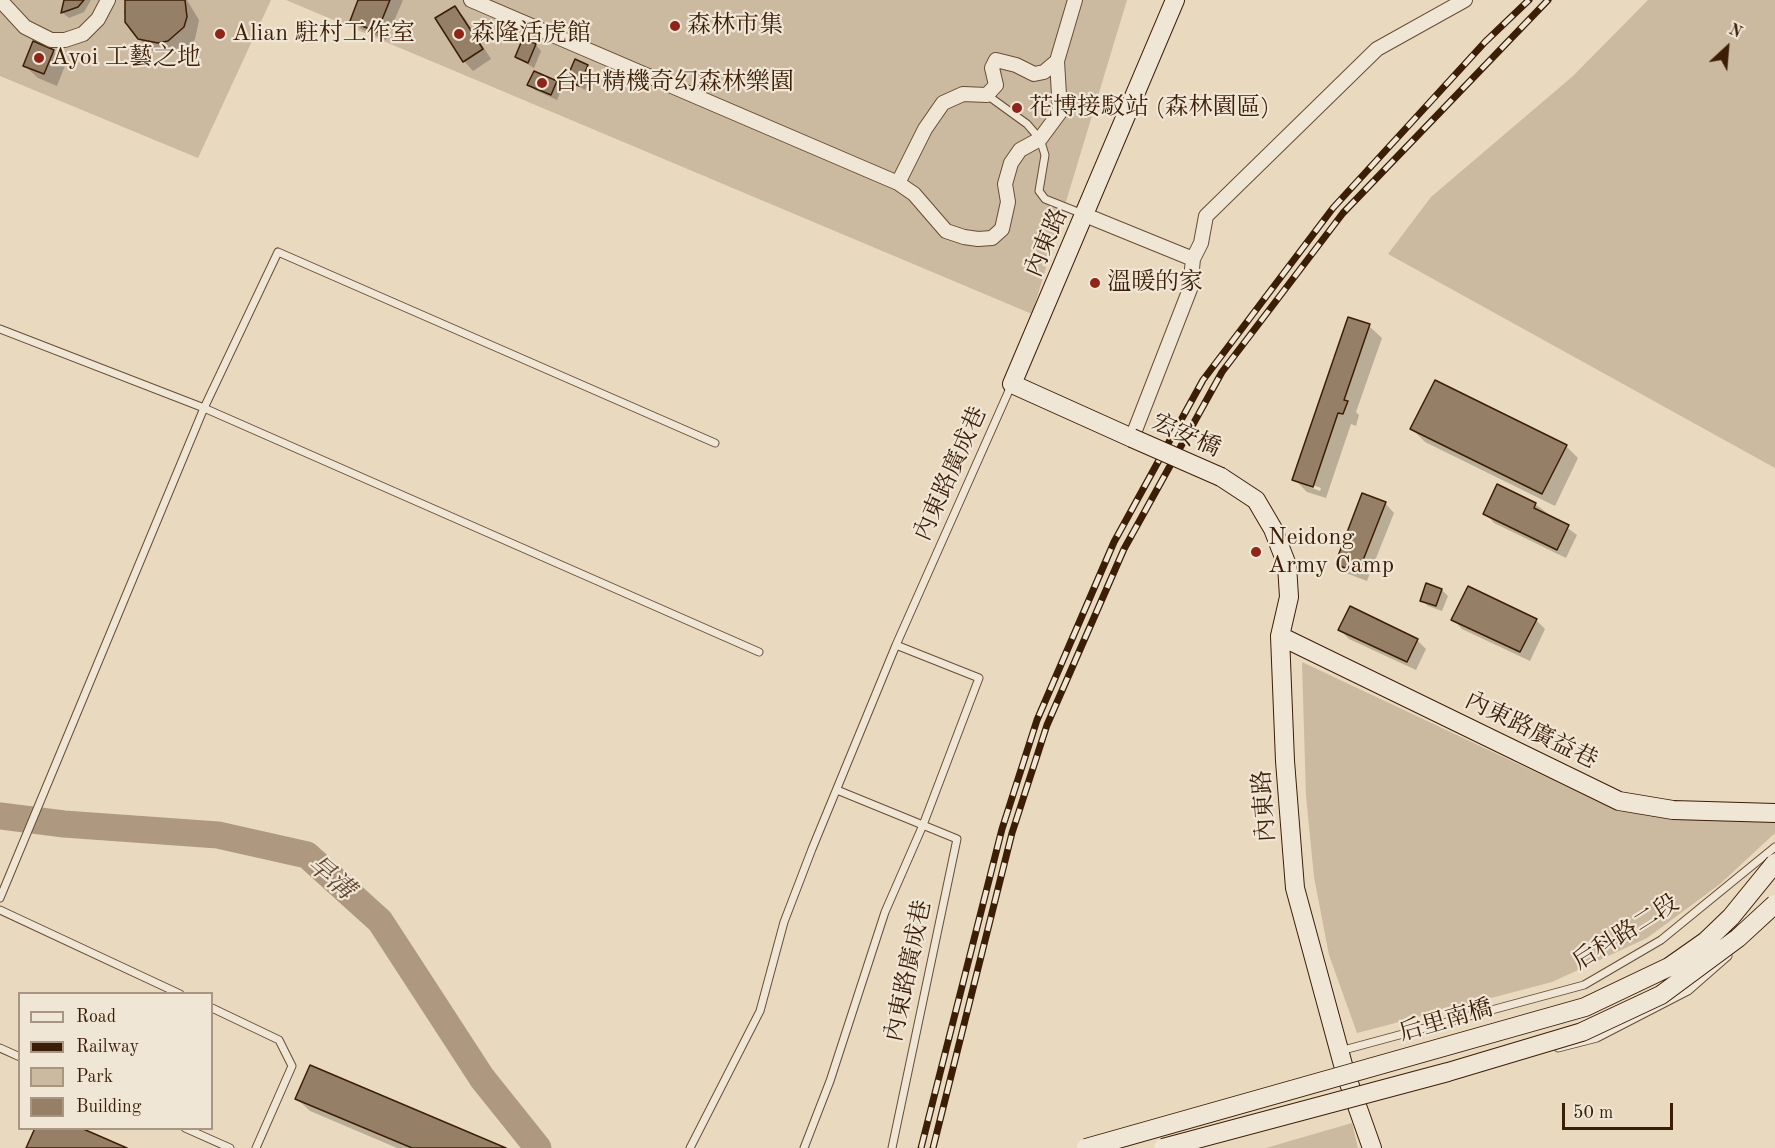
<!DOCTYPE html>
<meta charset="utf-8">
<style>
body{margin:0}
#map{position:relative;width:1775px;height:1148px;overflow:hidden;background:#e8d9bf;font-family:"Old Standard TT",serif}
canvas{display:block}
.legend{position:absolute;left:18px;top:992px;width:195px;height:138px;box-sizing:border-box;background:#f0e6d5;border:2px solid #a89682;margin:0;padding:8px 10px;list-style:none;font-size:18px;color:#3c1e06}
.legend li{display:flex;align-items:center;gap:12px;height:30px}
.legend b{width:30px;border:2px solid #a89682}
.north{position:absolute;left:1697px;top:18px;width:60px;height:60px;-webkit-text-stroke:4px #f0e6d5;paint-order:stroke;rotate:26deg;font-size:16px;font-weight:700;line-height:24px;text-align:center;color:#3c1e06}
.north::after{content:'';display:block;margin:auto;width:21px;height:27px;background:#3c1e06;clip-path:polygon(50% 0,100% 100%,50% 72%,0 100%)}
.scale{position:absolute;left:1562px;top:1103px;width:111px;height:27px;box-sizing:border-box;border:3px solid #3c1e06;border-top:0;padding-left:8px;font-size:18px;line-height:21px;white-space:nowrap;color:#3c1e06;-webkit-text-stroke:4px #f0e6d5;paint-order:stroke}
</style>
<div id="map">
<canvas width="1775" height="1148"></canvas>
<ul class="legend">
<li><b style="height:8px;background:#f0e6d5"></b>Road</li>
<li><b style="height:8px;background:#3c1e06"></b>Railway</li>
<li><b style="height:16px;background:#cbb9a0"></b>Park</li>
<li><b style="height:16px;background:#957f66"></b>Building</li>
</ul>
<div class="north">N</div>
<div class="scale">50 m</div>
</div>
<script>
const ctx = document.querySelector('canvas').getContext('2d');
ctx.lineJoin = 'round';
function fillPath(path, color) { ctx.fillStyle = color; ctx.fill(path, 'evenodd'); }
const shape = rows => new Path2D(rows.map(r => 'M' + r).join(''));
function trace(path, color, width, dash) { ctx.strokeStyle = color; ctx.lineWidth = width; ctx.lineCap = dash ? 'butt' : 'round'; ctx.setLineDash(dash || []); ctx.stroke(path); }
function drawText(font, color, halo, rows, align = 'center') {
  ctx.font = font + ' "Old Standard TT","Noto Serif TC",serif'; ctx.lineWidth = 4.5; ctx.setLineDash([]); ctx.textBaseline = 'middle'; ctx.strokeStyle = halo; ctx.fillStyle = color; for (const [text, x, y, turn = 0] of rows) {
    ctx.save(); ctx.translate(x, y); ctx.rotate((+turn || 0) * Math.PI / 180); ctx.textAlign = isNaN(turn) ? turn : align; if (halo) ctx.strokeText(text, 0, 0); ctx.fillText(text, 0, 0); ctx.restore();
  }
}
const green = shape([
 [0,0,271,0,198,158,0,76],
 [286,0,1127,0,1032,314],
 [1648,0,1775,0,1775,468,1388,254,1431,197,1573,76],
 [1302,662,1618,811,1674,818,1775,822,1775,833,1720,884,1647,938,1552,982,1357,1033,1329,955,1314,877,1306,796],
 [1352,1123,1358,1148,1266,1148]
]);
const shadow = shape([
 [66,0,91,0,84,12,69,18,63,13],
 [128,0,187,0,199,20,195,39,189,47,171,55,152,51,131,31,124,12],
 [360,0,403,0,386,40,361,29,351,20],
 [455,8,464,17,491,59,473,71,464,61,437,19],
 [536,45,541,51,534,68,516,57],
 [53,51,66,63,57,86,38,78,25,66],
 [587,66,593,72,585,90,568,80],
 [556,82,562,88,557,100,535,90,529,85],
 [1369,326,1382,338,1356,412,1359,415,1356,426,1351,424,1326,498,1307,492,1294,479],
 [1307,483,1321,488,1320,491,1307,486],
 [1412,429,1566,446,1578,458,1555,506,1425,442],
 [1385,503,1394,513,1367,581,1346,573,1337,564],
 [1535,504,1577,535,1566,558,1494,523,1485,513],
 [1427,585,1442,590,1448,596,1442,611,1428,606,1422,600],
 [1453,619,1536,620,1545,629,1530,661,1462,629],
 [1340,630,1417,640,1426,649,1416,670,1349,639],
 [297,1099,502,1148,397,1148,310,1111]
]);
const river = shape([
 [0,816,64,824,218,835,307,855,380,921,482,1078,538,1148]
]);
const building = shape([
 [64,0,84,0,78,7,61,13,64,0],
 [185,0,187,17,184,27,168,41,158,43,138,39,125,22,125,0,185,0],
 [358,0,390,0,377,32,350,21,358,0],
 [455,6,483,49,463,62,435,18,455,6],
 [523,38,536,44,528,63,515,57,523,38],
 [33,41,54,50,44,74,23,66,33,41],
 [575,59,588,65,579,86,566,80,575,59],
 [534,71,557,81,551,95,527,85,534,71],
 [1348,317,1370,324,1344,400,1348,401,1343,414,1338,413,1313,487,1292,480,1348,317],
 [1435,380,1567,445,1542,494,1410,429,1435,380],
 [1497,484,1536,503,1534,508,1569,525,1557,550,1483,514,1497,484],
 [1362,493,1386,502,1358,573,1335,564,1362,493],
 [1426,583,1442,589,1436,606,1420,601,1426,583],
 [1468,586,1537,619,1520,652,1451,620,1468,586],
 [1350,606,1418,639,1407,662,1338,630,1350,606],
 [310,1065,506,1148,412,1148,295,1099,310,1065],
 [35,1128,81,1128,127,1148,26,1148,35,1128]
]);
const lane = shape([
 [987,95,1027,124,1040,139,1045,155,1039,191,1045,199,1083,214],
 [0,329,204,408,759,652],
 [837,790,957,839,892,1148],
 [0,898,204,408,278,252,715,443],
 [0,910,180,994],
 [212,1008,279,1040,292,1066,256,1148],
 [0,1048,20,1057],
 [1558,1048,1597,1038,1688,991,1728,956],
 [1340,1051,1584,985,1661,940,1775,847],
 [185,1128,230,1148],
 [690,1148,760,1011,784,922,812,849,896,645,1011,386],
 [804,1148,830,1081,885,912,923,825,979,678,896,645]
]);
const street = shape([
 [0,0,25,27,51,40,65,40,83,34,98,19,108,0],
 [471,0,898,183,914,194,946,231,964,237,978,239,992,238,1002,229,1008,202,1005,184,1011,163,1020,150,1040,139,1060,112,1057,61,1075,0],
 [898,183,925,129,943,103,963,94,987,95,996,85,992,68,996,60,1016,65,1034,74,1044,72,1057,61],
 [1085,215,1193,259],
 [1132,438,1190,289,1193,259,1201,243,1206,216,1377,49,1465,0]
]);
const secondary = shape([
 [1132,438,1012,384,1175,0],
 [1221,477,1256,500,1273,529,1287,565,1289,597,1280,636,1285,761,1295,888,1345,1072,1372,1148],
 [1280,636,1619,801,1673,810,1775,813]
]);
const rail = shape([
 [921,1148,1002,829,1037,720,1114,542,1203,380,1333,208,1485,42,1529,0],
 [933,1148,1012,833,1047,725,1124,549,1222,372,1343,213,1548,0]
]);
const secondaryBridge = shape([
 [1132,438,1221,477],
 [1086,1148,1585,1007,1669,967,1706,941,1731,917,1775,863],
 [1163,1148,1448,1072,1582,1032,1661,995,1738,938,1775,904]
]);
const markers = [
 [675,26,6,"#8f2418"],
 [220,34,6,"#8f2418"],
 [459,34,6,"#8f2418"],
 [39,58,6,"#8f2418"],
 [542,83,6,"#8f2418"],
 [1017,108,6,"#8f2418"],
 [1095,283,6,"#8f2418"],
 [1256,552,6,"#8f2418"]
];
const poiNames = [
 ["森林市集",687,26],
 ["Alian 駐村工作室",232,34],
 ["森隆活虎館",471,34],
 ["Ayoi 工藝之地",51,58],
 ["台中精機奇幻森林樂園",554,83],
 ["花博接駁站 (森林園區)",1029,108],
 ["溫暖的家",1107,283],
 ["Neidong",1268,538],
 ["Army Camp",1268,566]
];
const streetNames = [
 ["內東路",1047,243,-67],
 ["宏安橋",1186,436,24],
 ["內東路廣成巷",951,474,-66],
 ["內東路廣益巷",1531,731,26],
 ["內東路",1265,806,-94],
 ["后科路二段",1626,933,-32],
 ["內東路廣成巷",909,971,-78],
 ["后里南橋",1446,1021,-16]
];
const waterNames = [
 ["旱溝",330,878,40]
];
fillPath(green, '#cbb9a0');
fillPath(shadow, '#0003');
trace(river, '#ae9980', 27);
fillPath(building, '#957f66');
trace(building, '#3c1e06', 1.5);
trace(lane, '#674d34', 9);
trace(street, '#674d34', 16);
trace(secondary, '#3c1e06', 20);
trace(lane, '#f0e6d5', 7);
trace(street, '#f0e6d5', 14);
trace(secondary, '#f0e6d5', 18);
trace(rail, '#3c1e06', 7);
trace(rail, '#f0e6d5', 4.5, [14]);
trace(secondaryBridge, '#3c1e06', 20, []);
trace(secondaryBridge, '#f0e6d5', 18);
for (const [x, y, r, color] of markers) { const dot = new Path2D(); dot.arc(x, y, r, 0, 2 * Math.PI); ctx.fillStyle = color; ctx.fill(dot); trace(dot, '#f0e6d5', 2); }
drawText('24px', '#3c1e06', '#f0e6d5', poiNames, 'left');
drawText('24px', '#3c1e06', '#f0e6d5', streetNames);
drawText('italic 26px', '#644931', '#f0e6d5', waterNames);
</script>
